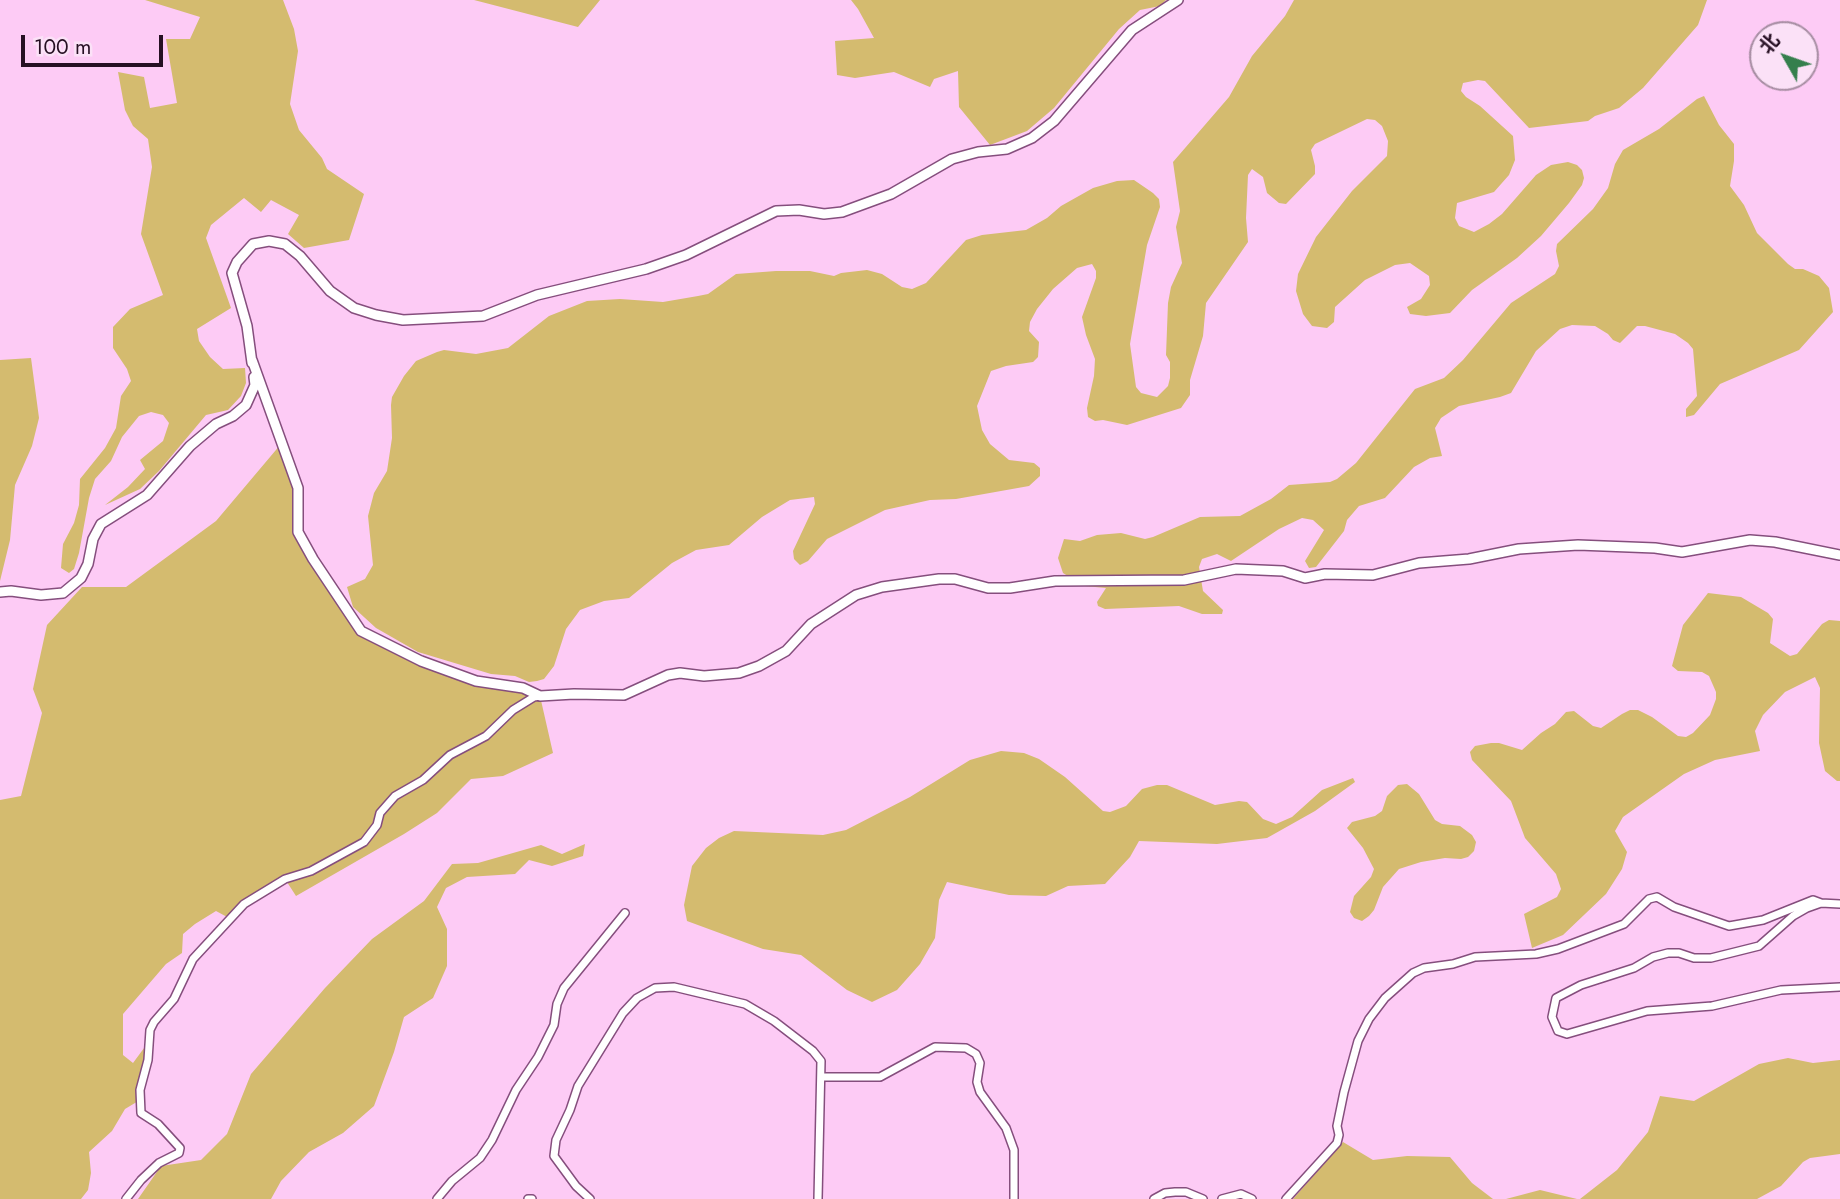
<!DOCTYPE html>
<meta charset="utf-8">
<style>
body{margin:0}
#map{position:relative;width:1840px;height:1199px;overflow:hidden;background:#fdcbf5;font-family:Jost,"Noto Sans SC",sans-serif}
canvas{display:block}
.north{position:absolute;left:1749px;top:21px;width:70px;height:70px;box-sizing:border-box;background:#fbe1f7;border:2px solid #a68da2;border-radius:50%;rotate:310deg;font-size:19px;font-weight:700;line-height:28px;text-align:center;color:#260f23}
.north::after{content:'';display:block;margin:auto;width:24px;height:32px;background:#357f4d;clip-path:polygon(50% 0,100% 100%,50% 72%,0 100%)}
.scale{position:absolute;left:21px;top:35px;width:142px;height:32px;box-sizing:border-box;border:4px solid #260f23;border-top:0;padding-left:9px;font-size:21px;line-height:24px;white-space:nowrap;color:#260f23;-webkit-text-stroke:5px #fbe1f7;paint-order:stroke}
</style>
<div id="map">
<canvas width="1840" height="1199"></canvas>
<div class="north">北</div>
<div class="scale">100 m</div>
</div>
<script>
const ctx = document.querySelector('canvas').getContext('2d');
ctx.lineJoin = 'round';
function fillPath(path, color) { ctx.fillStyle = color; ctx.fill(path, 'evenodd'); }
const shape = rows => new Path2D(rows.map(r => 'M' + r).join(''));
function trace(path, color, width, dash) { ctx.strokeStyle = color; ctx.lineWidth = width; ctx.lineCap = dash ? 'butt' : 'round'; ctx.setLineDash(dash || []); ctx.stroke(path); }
const green = shape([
 [145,0,283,0,294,29,298,51,290,104,299,130,322,158,327,169,364,194,349,240,304,248,288,234,299,215,271,200,261,212,244,198,211,225,206,238,231,308,197,329,199,341,210,357,223,369,245,368,246,383,241,396,228,410,206,415,159,471,140,489,105,505,128,487,145,469,140,460,163,441,169,423,163,415,151,412,139,416,122,437,111,461,95,479,89,498,79,553,74,569,69,573,61,568,63,544,74,523,79,505,80,479,105,448,116,428,121,396,131,381,127,369,113,348,113,327,130,309,163,295,141,234,152,167,148,139,133,126,125,110,118,72,144,77,150,108,177,103,166,39,190,39,200,17],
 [474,0,600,0,578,27],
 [851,0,1166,0,1160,6,1140,10,1119,29,1054,108,1027,131,990,145,959,107,958,71,934,79,930,87,894,72,855,78,837,75,835,41,874,38,858,9],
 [1294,0,1707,0,1698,25,1643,88,1619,108,1595,116,1588,121,1529,128,1485,81,1478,80,1463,83,1461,91,1466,97,1480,106,1513,136,1515,160,1509,175,1494,192,1457,203,1455,218,1459,226,1474,232,1489,224,1502,214,1536,175,1551,165,1568,162,1577,165,1582,170,1584,178,1582,185,1569,203,1541,236,1517,258,1472,290,1450,313,1426,316,1410,314,1407,307,1421,299,1430,285,1429,276,1410,263,1395,265,1365,280,1335,307,1334,322,1327,328,1312,326,1303,314,1296,291,1298,274,1316,237,1352,191,1387,156,1388,141,1382,126,1375,120,1367,119,1315,144,1311,150,1315,166,1315,174,1286,204,1279,203,1267,193,1263,177,1252,169,1248,175,1246,218,1248,242,1206,303,1203,336,1190,380,1190,395,1181,408,1127,425,1103,420,1095,421,1088,417,1087,408,1094,376,1095,359,1086,335,1082,317,1096,278,1096,271,1092,264,1077,268,1053,289,1037,309,1030,322,1029,331,1039,342,1038,357,1033,362,1006,366,991,371,977,406,982,430,990,444,1009,460,1034,463,1040,468,1040,476,1029,486,956,499,930,500,885,510,827,539,808,561,800,565,794,559,793,551,815,504,814,497,790,500,762,517,729,545,696,550,672,563,629,598,604,601,580,610,566,629,554,666,544,679,537,681,529,682,515,676,491,674,418,652,376,628,353,607,347,587,365,579,373,565,368,516,374,493,387,471,392,438,391,405,392,397,404,376,416,361,437,352,444,350,476,354,508,348,549,316,587,301,620,299,663,302,698,296,708,294,736,274,776,271,810,271,834,276,841,273,867,270,882,274,902,287,912,289,926,283,966,240,982,235,1026,230,1047,218,1061,206,1093,188,1117,181,1134,180,1153,193,1159,199,1160,207,1147,245,1130,344,1136,387,1141,393,1157,397,1168,386,1170,378,1170,362,1166,355,1168,303,1171,287,1182,263,1176,227,1180,211,1173,162,1229,97,1252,56,1285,16],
 [1704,96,1719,125,1734,144,1734,161,1730,186,1744,205,1757,233,1788,264,1795,269,1803,269,1819,276,1829,288,1833,312,1799,350,1720,384,1694,415,1686,417,1686,409,1697,396,1693,349,1688,343,1675,334,1645,326,1637,326,1620,343,1613,340,1608,334,1595,326,1572,325,1560,329,1536,351,1511,393,1500,397,1459,406,1441,418,1435,428,1442,456,1430,458,1414,467,1385,498,1359,506,1347,520,1344,531,1316,567,1309,568,1305,561,1324,530,1313,520,1302,518,1279,529,1231,561,1217,554,1202,559,1199,567,1203,591,1223,610,1222,614,1202,614,1179,606,1105,609,1098,606,1097,602,1106,588,1084,586,1063,573,1058,558,1064,539,1080,541,1097,535,1121,533,1145,539,1153,537,1200,517,1240,516,1271,499,1289,485,1330,482,1337,479,1356,463,1415,389,1444,378,1463,360,1511,303,1555,274,1559,266,1556,251,1557,244,1593,209,1608,188,1615,164,1623,150,1659,129,1697,99],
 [31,358,39,418,32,446,15,485,10,540,0,581,0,360],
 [281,444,292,472,298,533,361,631,421,661,540,696,553,753,503,776,471,779,437,813,404,834,296,896,285,879,229,918,216,911,195,924,183,934,182,953,166,964,123,1014,123,1055,133,1063,147,1044,140,1100,125,1109,112,1131,89,1152,91,1173,88,1190,81,1199,0,1199,0,800,21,796,42,713,33,689,47,625,82,587,126,587,216,521],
 [1708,593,1741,597,1768,613,1773,619,1770,643,1790,656,1797,654,1822,624,1829,620,1840,621,1840,781,1837,781,1825,771,1819,743,1820,688,1815,677,1785,692,1763,715,1755,731,1760,751,1715,760,1684,774,1623,817,1615,831,1627,852,1622,869,1606,894,1563,935,1532,948,1524,914,1557,897,1561,889,1556,874,1525,838,1511,801,1472,760,1470,752,1475,746,1491,743,1499,743,1522,750,1541,733,1555,724,1566,712,1574,711,1593,726,1601,728,1622,714,1630,710,1638,710,1652,717,1678,736,1686,737,1693,733,1710,715,1716,699,1716,692,1709,676,1702,672,1678,671,1672,666,1683,625],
 [1001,751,1024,753,1039,759,1065,777,1103,811,1110,812,1126,806,1142,789,1157,785,1167,785,1215,805,1239,801,1247,802,1263,819,1276,824,1292,817,1322,790,1353,778,1355,782,1315,811,1267,838,1217,844,1139,841,1130,857,1105,884,1068,886,1046,896,1009,895,947,882,939,900,935,938,920,964,897,990,872,1002,847,990,801,955,763,949,687,921,684,905,692,866,706,848,719,838,734,831,823,835,846,830,910,797,970,760],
 [1407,784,1419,794,1435,820,1442,824,1460,826,1472,835,1476,842,1474,851,1468,857,1461,859,1445,858,1421,862,1399,869,1383,887,1374,910,1369,916,1362,921,1354,918,1350,912,1354,896,1371,877,1374,869,1363,848,1347,828,1352,822,1375,816,1382,811,1387,796,1398,785],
 [585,844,583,856,552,866,529,860,515,874,467,877,446,888,437,907,447,929,447,966,433,998,404,1017,394,1052,374,1106,343,1133,309,1152,281,1181,271,1199,138,1199,161,1166,201,1160,227,1134,251,1074,325,988,372,939,424,901,452,864,478,863,541,845,562,854],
 [1788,1058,1813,1063,1840,1060,1840,1154,1810,1158,1803,1162,1781,1186,1757,1199,1580,1199,1617,1170,1648,1132,1660,1096,1694,1101,1759,1064],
 [1343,1142,1373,1160,1407,1156,1450,1157,1472,1183,1493,1199,1293,1199],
 [1540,1190,1577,1199,1506,1199]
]);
const minor = shape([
 [1840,904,1821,903,1807,908,1793,916,1759,946,1711,958,1694,958,1679,953,1668,953,1653,957,1634,968,1581,985,1556,998,1552,1017,1558,1031,1567,1034,1647,1011,1712,1006,1781,990,1840,987],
 [822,1077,880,1077,935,1047,966,1048,976,1054,980,1063,977,1082,980,1092,1006,1128,1014,1150,1014,1199],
 [126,1199,141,1180,159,1163,179,1153,180,1148,158,1124,141,1113,140,1090,148,1060,150,1030,154,1022,174,999,193,959,244,904,285,879,311,871,364,842,377,825,380,813,395,796,423,780,450,755,486,736,513,710,534,697,540,696],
 [437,1199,452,1181,480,1158,492,1140,516,1090,538,1057,554,1025,557,1004,564,988,625,913],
 [528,1199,532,1199],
 [590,1199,576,1186,554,1156,556,1140,570,1110,578,1086,623,1013,637,998,655,988,674,987,745,1004,774,1021,813,1051,821,1061,818,1199],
 [1154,1199,1165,1193,1175,1192,1186,1192,1203,1199],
 [1222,1199,1241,1194,1252,1199],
 [1286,1199,1337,1143,1339,1135,1337,1126,1344,1092,1358,1041,1369,1019,1385,998,1413,973,1424,968,1453,964,1475,957,1536,954,1558,949,1624,924,1649,899,1657,897,1674,907,1729,926,1763,920,1813,900,1821,903]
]);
const tertiary = shape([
 [252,360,298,488,298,532,313,559,361,631,421,661,476,681,523,688,540,696,574,694,624,695,668,675,680,673,704,676,739,673,759,666,786,651,811,624,856,595,882,587,939,579,955,579,988,588,1010,588,1055,581,1184,580,1236,569,1283,571,1305,578,1325,574,1373,575,1419,563,1469,559,1519,549,1578,545,1655,548,1682,552,1750,540,1775,542,1840,555],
 [252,363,247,326,232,273,237,262,253,244,269,241,285,244,300,256,330,291,354,308,376,315,403,320,483,316,537,295,646,269,686,255,776,211,799,210,824,214,842,212,891,194,952,159,978,152,1007,149,1032,138,1054,121,1132,30,1178,0],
 [0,592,11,591,41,595,63,593,81,578,88,564,93,539,101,524,147,495,190,446,216,424,233,416,246,405,255,385,254,377]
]);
fillPath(green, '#d4bb6f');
trace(minor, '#854e7d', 10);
trace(tertiary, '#854e7d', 12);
trace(minor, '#fff', 7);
trace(tertiary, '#fff', 9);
</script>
